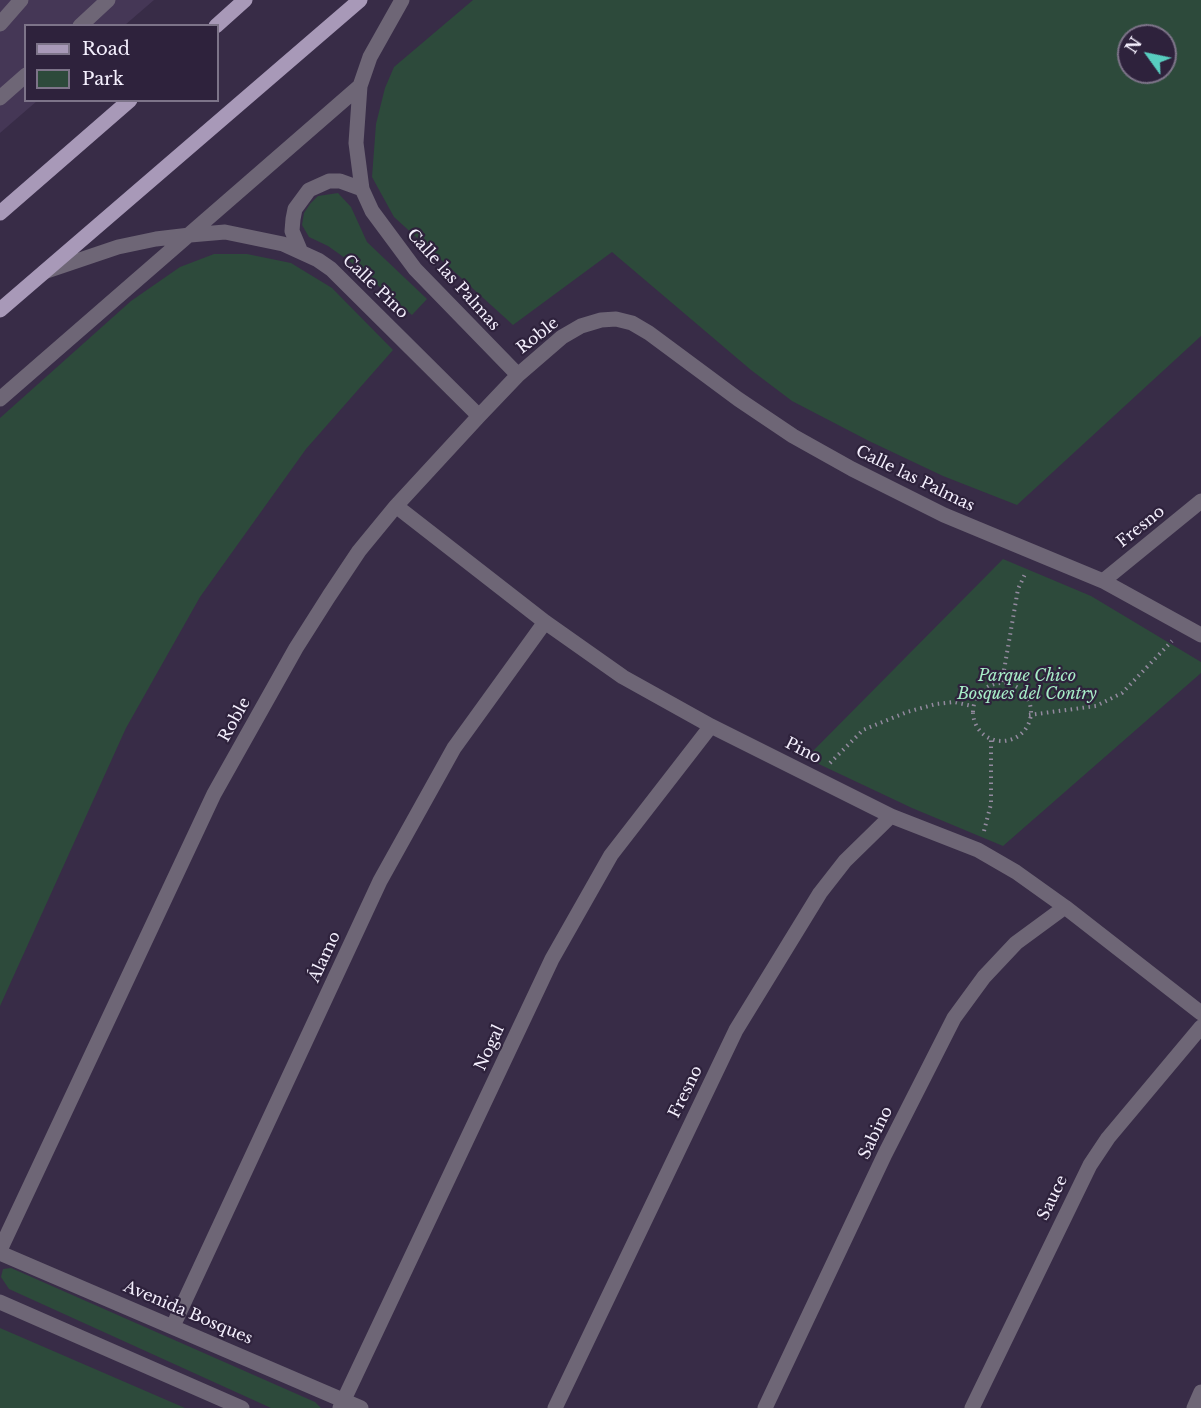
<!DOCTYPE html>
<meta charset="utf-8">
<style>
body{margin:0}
#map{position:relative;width:1201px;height:1408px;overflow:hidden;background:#382c47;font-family:"Libre Baskerville",serif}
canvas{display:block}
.legend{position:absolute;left:24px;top:24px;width:195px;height:78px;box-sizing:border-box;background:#2e223c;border:2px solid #7d7489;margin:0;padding:8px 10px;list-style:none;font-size:18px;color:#f4effd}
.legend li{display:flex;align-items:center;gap:12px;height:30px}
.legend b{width:30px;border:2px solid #7d7489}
.north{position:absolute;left:1117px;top:24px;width:60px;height:60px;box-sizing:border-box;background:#2e223c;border:2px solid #7d7489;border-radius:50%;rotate:303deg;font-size:16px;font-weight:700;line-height:24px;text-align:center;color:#f4effd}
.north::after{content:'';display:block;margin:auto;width:21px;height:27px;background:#58cec0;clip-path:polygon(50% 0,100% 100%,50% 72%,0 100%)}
</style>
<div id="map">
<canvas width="1201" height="1408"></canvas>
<ul class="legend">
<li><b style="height:8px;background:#a899b8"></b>Road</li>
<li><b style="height:16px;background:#2d4a3b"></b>Park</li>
</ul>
<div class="north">N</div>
</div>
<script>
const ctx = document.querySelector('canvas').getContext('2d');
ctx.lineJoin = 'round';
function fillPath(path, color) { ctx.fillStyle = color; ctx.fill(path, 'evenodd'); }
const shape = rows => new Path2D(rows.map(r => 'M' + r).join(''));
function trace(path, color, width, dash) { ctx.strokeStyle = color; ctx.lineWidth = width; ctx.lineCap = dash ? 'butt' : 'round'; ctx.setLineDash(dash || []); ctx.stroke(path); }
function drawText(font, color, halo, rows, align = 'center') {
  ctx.font = font + ' "Libre Baskerville",serif'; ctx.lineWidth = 4.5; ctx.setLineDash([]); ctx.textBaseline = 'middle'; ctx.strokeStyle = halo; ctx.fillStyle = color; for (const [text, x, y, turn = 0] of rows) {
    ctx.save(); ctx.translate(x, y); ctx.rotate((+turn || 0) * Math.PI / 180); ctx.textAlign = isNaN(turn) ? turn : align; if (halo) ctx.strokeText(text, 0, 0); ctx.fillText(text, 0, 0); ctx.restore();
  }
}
const built = shape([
 [0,0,154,0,125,25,26,26,26,100,37,101,0,133]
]);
const green = shape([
 [473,0,1201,0,1201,336,1017,505,943,476,869,441,792,401,751,370,612,252,513,325,394,217,372,177,376,124,385,88,394,67],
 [1129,36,1165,36,1165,72,1129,72],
 [338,193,351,207,367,242,427,299,412,315,352,263,328,246,309,237,302,225,304,213,310,204,318,196],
 [214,254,247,254,291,263,332,288,393,350,306,449,200,597,126,728,0,1006,0,418,131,301,180,267],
 [1003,559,1091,596,1201,662,1201,673,1003,846,912,808,806,758],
 [11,1268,315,1402,321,1408,271,1408,9,1289,1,1277,3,1269],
 [0,1328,185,1408,0,1408]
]);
const path = shape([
 [1002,682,1018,589,1026,572],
 '973 712a29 29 0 1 1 58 0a29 29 0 1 1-58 0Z',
 [1029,715,1096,706,1122,693,1172,641],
 [830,763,863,730,907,712,936,704,954,702,972,706],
 [984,831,991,804,991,740]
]);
const minor = shape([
 [402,0,370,57,360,86,356,143,362,189,372,211,415,269,518,375],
 [0,24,21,0],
 [80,26,108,0],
 [0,98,26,75],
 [300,250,292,231,293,219,295,209,309,190,329,181,340,181,362,189],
 [44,272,118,247,156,239,190,235,225,232,283,244,318,260,331,269,479,416],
 [0,399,360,86],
 [396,506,545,622,623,677,711,726,891,816,978,850,1016,872,1065,907,1201,1013],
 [1103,581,1201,501],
 [0,1250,214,794,296,648,329,596,359,551,396,506,479,416,518,375,562,337,581,326,601,320,616,319,632,323,649,333,738,399,793,436,852,469,944,515,1103,581,1201,635],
 [0,1253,361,1408],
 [0,1302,242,1408],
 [173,1326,380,881,454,748,545,622],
 [340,1408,552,959,611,855,711,726],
 [555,1408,736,1030,820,893,845,861,891,816],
 [765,1408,885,1154,954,1018,984,977,1016,943,1065,907],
 [972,1408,1090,1165,1108,1138,1201,1027],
 [1194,1408,1201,1392]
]);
const major = shape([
 [216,26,245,0],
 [0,213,130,100],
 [0,310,360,0]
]);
const streetNames = [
 ["Calle las Palmas",453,280,48],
 ["Calle Pino",375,287,44],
 ["Roble",538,336,-38],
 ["Calle las Palmas",915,479,26],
 ["Fresno",1141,527,-39],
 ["Roble",235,720,-61],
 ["Pino",803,751,27],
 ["Álamo",325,957,-65],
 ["Nogal",490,1048,-65],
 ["Fresno",686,1092,-64],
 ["Sabino",876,1133,-64],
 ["Sauce",1053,1198,-64],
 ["Avenida Bosques",188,1313,23]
];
const parkNames = [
 ["Parque Chico",1027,676],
 ["Bosques del Contry",1027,694]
];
fillPath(built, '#453756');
fillPath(green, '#2d4a3b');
trace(path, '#938a9f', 4, [1.5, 4.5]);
trace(minor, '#6e6676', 15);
trace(major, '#a899b8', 15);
drawText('16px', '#f4effd', '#2e223c', streetNames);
drawText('italic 16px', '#a7edc7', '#2e223c', parkNames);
</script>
